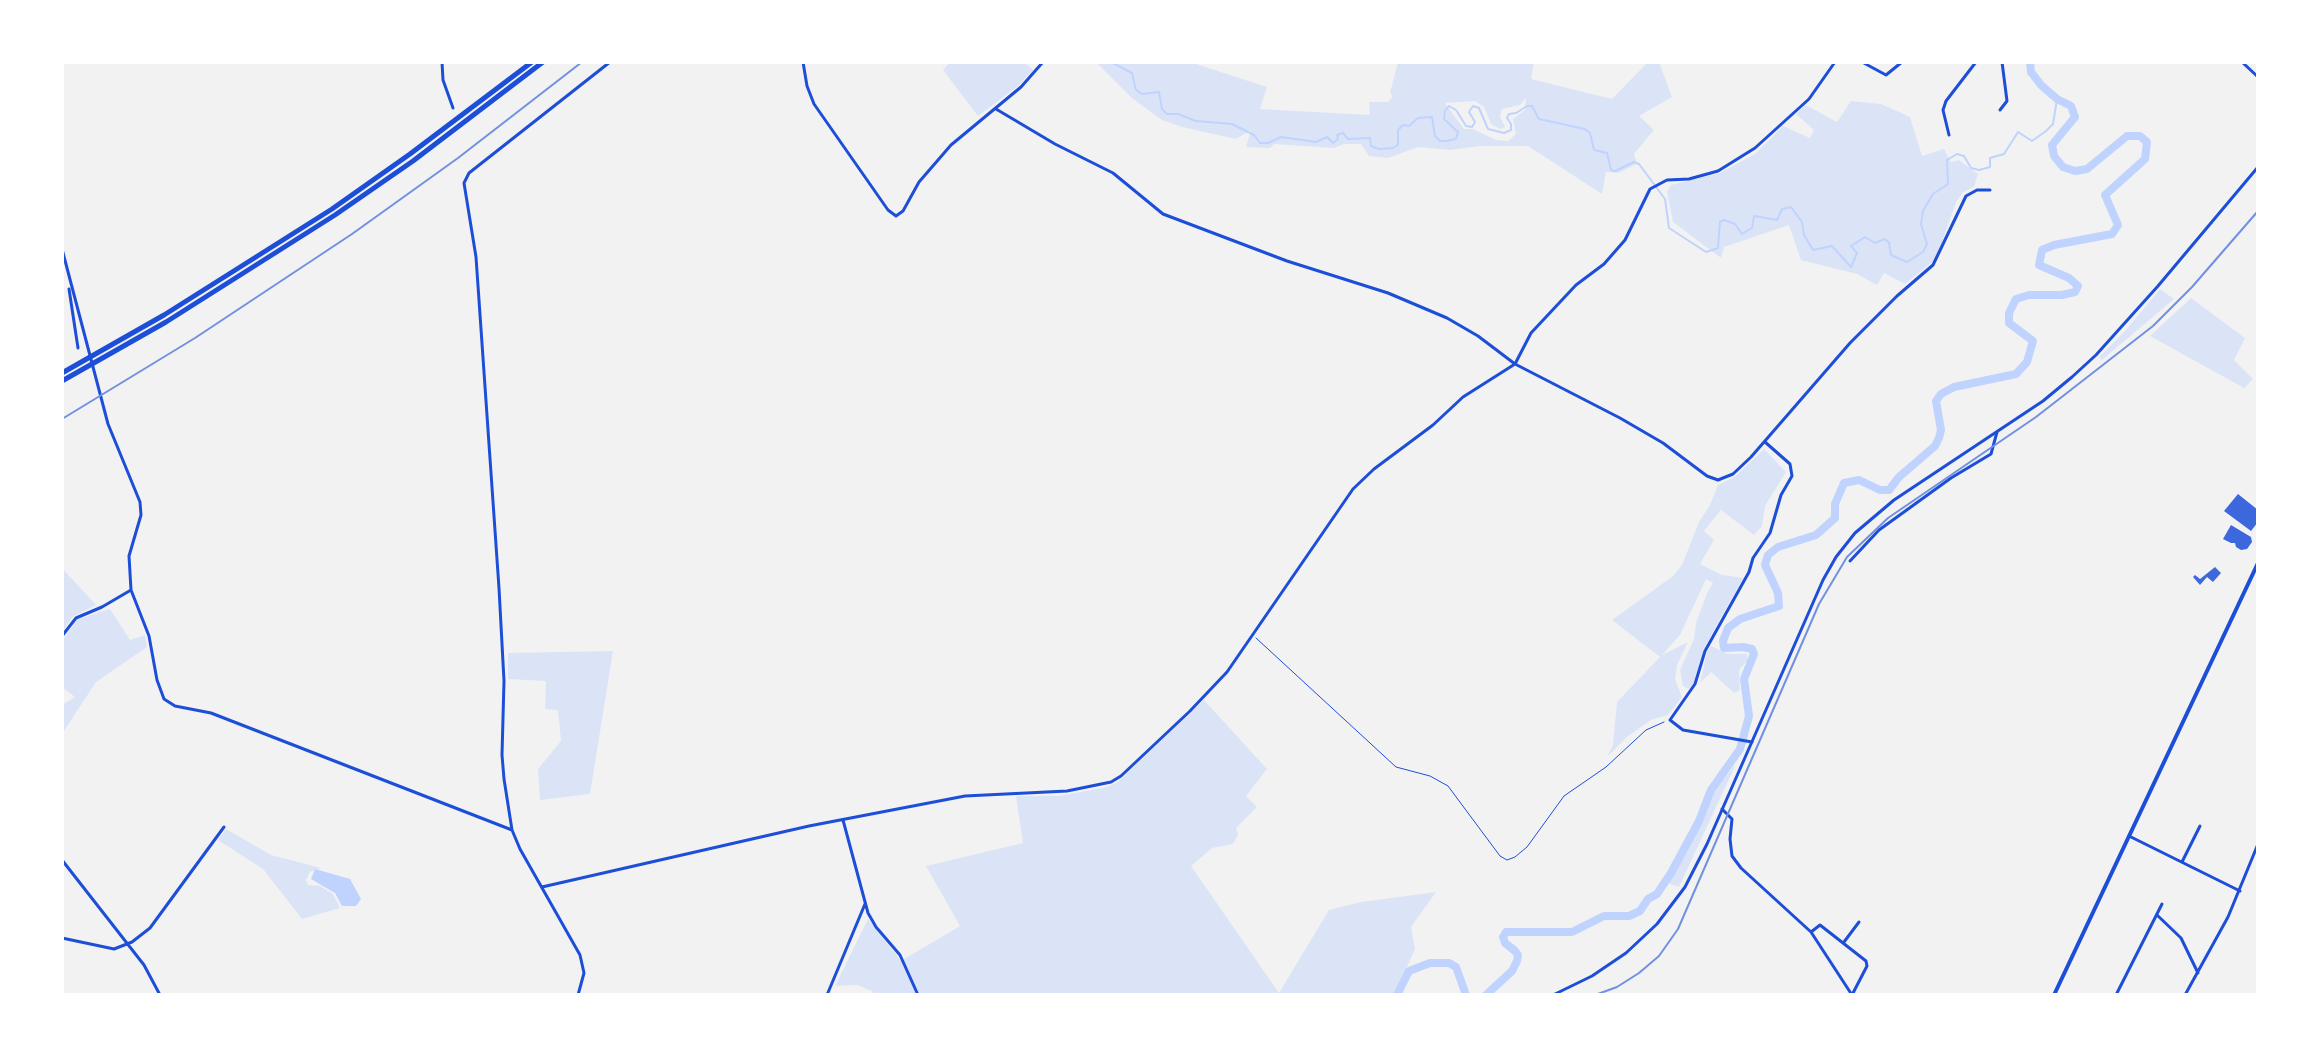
<!DOCTYPE html>
<style>
body{margin:0}
#map{position:relative;width:2320px;height:1057px;overflow:hidden;background:#f2f2f2;font-family:Signika,sans-serif}
canvas{display:block}
.frame{position:absolute;inset:0;border:64px solid #fff;pointer-events:none}
</style>
<div id="map">
<canvas width="2320" height="1057"></canvas>
<div class="frame"></div>
</div>
<script>
const ctx = document.querySelector('canvas').getContext('2d');
ctx.lineJoin = 'round';
function fillPath(path, color) { ctx.fillStyle = color; ctx.fill(path, 'evenodd'); }
const shape = rows => new Path2D(rows.map(r => 'M' + r).join(''));
function trace(path, color, width, dash) { ctx.strokeStyle = color; ctx.lineWidth = width; ctx.lineCap = dash ? 'butt' : 'round'; ctx.setLineDash(dash || []); ctx.stroke(path); }
const green = shape([
 [950,62,1024,62,1033,70,1018,86,978,116,943,70],
 [1096,62,1190,62,1267,87,1260,109,1370,115,1369,102,1388,102,1393,96,1390,93,1398,62,1534,62,1531,79,1612,99,1648,62,1659,62,1672,97,1639,116,1654,130,1634,154,1637,164,1618,173,1606,172,1602,194,1528,146,1480,146,1450,150,1418,147,1388,158,1369,156,1361,144,1344,144,1334,148,1274,144,1270,148,1246,147,1251,130,1236,139,1182,127,1162,120,1133,99],
 [1526,98,1525,110,1513,119,1516,134,1508,141,1496,140,1473,129,1464,129,1445,103,1475,101,1484,107,1491,124,1500,129,1505,127,1500,117,1502,109,1520,105],
 [1851,101,1881,104,1910,117,1922,156,1944,149,1951,162,1959,160,1978,174,1974,187,1963,192,1956,202,1936,259,1905,284,1884,273,1877,285,1857,274,1801,260,1789,225,1724,247,1721,258,1673,222,1667,192,1671,185,1720,173,1755,154,1783,126,1810,138,1814,130,1796,114,1806,105,1837,122],
 [2160,289,2174,299,2102,360,2099,357,2125,331],
 [2191,298,2245,338,2234,360,2253,379,2244,388,2150,336],
 [1764,449,1786,472,1765,506,1762,526,1754,535,1721,510,1704,531,1714,540,1700,564,1722,575,1743,578,1704,648,1693,684,1689,689,1683,686,1680,670,1694,639,1696,623,1707,593,1713,583,1706,579,1680,635,1662,655,1688,642,1677,665,1675,679,1682,697,1668,715,1651,720,1628,736,1607,757,1613,745,1617,702,1660,657,1612,620,1673,576,1682,565,1699,522,1710,505,1718,485,1736,476],
 [62,568,96,605,72,617,62,633],
 [110,609,130,640,145,635,147,647,96,682,62,734,62,705,75,697,62,687,62,641,78,619],
 [1711,646,1728,654,1747,654,1748,660,1739,670,1740,690,1734,693,1711,672,1700,683,1707,652],
 [613,651,590,794,540,800,538,769,561,741,558,710,545,709,546,681,508,679,508,653],
 [1204,700,1267,769,1246,796,1257,807,1236,828,1238,835,1233,844,1212,848,1191,866,1279,993,1329,910,1361,902,1436,892,1411,927,1415,949,1394,995,874,995,872,991,857,985,835,986,868,919,901,961,960,926,926,866,1023,843,1016,796,1059,796,1107,787,1118,782],
 [1736,764,1679,887,1665,882,1713,791],
 [226,829,271,855,321,868,310,872,306,880,308,885,320,886,333,894,340,908,302,919,263,869,218,840]
]);
const water = shape([
 [315,869,350,879,361,899,356,906,342,906,335,893,311,879]
]);
const stream = shape([
 [1111,62,1132,73,1136,90,1142,94,1159,92,1162,109,1167,114,1178,114,1196,121,1232,124,1254,135,1260,143,1268,143,1281,137,1316,142,1327,137,1333,143,1338,139,1337,135,1343,133,1348,139,1370,138,1371,146,1379,149,1393,148,1398,145,1398,130,1403,125,1409,126,1418,118,1432,117,1435,136,1440,141,1446,141,1456,139,1458,132,1444,119,1445,111,1449,106,1456,110,1466,126,1472,127,1475,122,1469,112,1473,106,1479,108,1488,129,1504,133,1511,130,1511,124,1507,118,1509,114,1516,113,1527,106,1532,106,1539,119,1585,129,1590,133,1594,150,1607,153,1611,170,1615,171,1634,162,1639,164,1665,199,1669,228,1706,252,1718,248,1720,222,1724,220,1735,224,1742,234,1752,228,1754,216,1777,220,1782,209,1791,207,1802,222,1804,235,1813,250,1832,246,1851,267,1857,253,1851,246,1865,237,1875,243,1885,239,1889,243,1891,255,1907,262,1923,252,1927,244,1921,224,1923,211,1933,194,1948,184,1947,160,1957,154,1964,156,1971,168,1979,170,1990,167,1990,158,2004,154,2018,132,2032,141,2046,131,2053,124,2057,99]
]);
const river = shape([
 [1397,995,1409,971,1430,963,1449,963,1456,967,1466,995],
 [1486,995,1512,971,1517,961,1518,955,1514,950,1505,943,1503,937,1506,932,1572,932,1604,916,1629,916,1640,911,1648,899,1657,894,1671,873,1699,821,1711,790,1740,749,1749,716,1744,679,1754,654,1752,649,1743,647,1724,648,1723,641,1728,628,1740,619,1779,606,1778,593,1765,565,1768,555,1778,547,1816,535,1835,518,1835,504,1844,483,1859,480,1880,490,1889,490,1899,477,1935,446,1939,438,1941,430,1936,401,1941,394,1954,387,2016,374,2027,362,2033,341,2009,323,2009,313,2016,299,2029,295,2062,295,2075,292,2078,286,2069,278,2039,265,2042,250,2054,245,2112,234,2118,225,2105,195,2145,159,2147,142,2140,136,2127,136,2087,169,2075,171,2063,167,2054,156,2052,145,2075,117,2071,106,2057,99,2041,85,2031,72,2030,62]
]);
const building = shape([
 [2238,494,2258,510,2258,522,2251,531,2224,511],
 [2231,525,2251,537,2252,542,2247,549,2241,550,2236,547,2235,543,2231,543,2223,539],
 [2215,567,2221,573,2213,582,2207,577,2200,585,2193,577,2195,575,2200,579]
]);
const path = shape([
 [1256,638,1396,767,1430,776,1448,786,1500,856,1507,860,1515,857,1527,847,1564,796,1606,767,1646,730,1664,722]
]);
const minor = shape([
 [442,62,443,80,453,108],
 [803,62,807,86,814,104,888,210,896,216,903,211,919,182,951,145,1021,87,1043,62],
 [1862,62,1886,75,1902,62],
 [2242,62,2258,77],
 [996,109,1055,144,1113,173,1163,214,1287,261,1388,293,1447,318,1478,336,1515,364,1620,418,1663,443,1707,476,1718,480,1733,474,1751,457,1850,343,1897,296,1933,265,1966,196,1977,190,1990,190],
 [2000,110,2007,101,2002,62],
 [1949,135,1943,110,1946,101,1976,62],
 [62,249,108,424,140,502,141,515,129,556,131,590,149,636,157,680,164,699,175,706,211,713,512,830],
 [69,289,78,348],
 [1850,561,1879,530,1951,478,1991,454,1997,432],
 [62,636,76,618,102,607,131,590],
 [1752,742,1683,730,1670,720,1695,684,1705,651,1749,572,1753,558,1770,533,1781,495,1792,476,1790,464,1765,442],
 [1722,809,1732,819,1730,839,1732,856,1741,868,1811,932,1852,995,1867,966,1866,961,1820,925,1811,932],
 [843,820,868,913,876,927,900,955,918,995],
 [2129,836,2240,891],
 [62,860,144,965,160,995],
 [2182,862,2200,826],
 [542,887,809,826,965,796,1067,791,1111,782,1121,776,1190,711,1227,672,1353,489,1374,469,1433,425,1463,397,1515,364,1531,333,1576,285,1604,264,1625,240,1650,189,1667,180,1689,179,1718,171,1755,148,1809,99,1835,62],
 [2157,915,2181,938,2198,973],
 [62,938,114,949,132,942,150,928,224,827],
 [1844,942,1859,922],
 [578,995,584,973,580,955,520,849,512,830,504,779,502,755,504,681,499,588,476,257,464,183,469,173,610,62],
 [827,995,865,904],
 [2116,995,2162,904],
 [2185,995,2228,917,2258,844]
]);
const tertiary = shape([
 [1553,995,1592,976,1626,953,1657,924,1685,887,1707,844,1823,580,1836,557,1855,533,1894,500,2043,401,2072,377,2096,355,2158,286,2258,167]
]);
const primary = shape([
 [2054,995,2258,563]
]);
const motorway = shape([
 [62,373,164,315,332,209,410,154,532,62],
 [62,381,166,322,335,215,413,161,543,62]
]);
const rail = shape([
 [62,419,195,338,352,234,458,158,582,62],
 [1595,995,1617,987,1639,973,1659,956,1678,929,1819,604,1847,557,1888,518,2036,417,2153,326,2192,287,2258,211]
]);
fillPath(green, '#dbe4f7');
fillPath(water, '#bfd3fe');
trace(stream, '#bfd3fe', 2);
trace(river, '#bfd3fe', 8);
fillPath(building, '#3d67dc');
trace(path, '#1d4ed8', 1);
trace(minor, '#1d4ed8', 3);
trace(tertiary, '#1d4ed8', 3);
trace(primary, '#1d4ed8', 4);
trace(motorway, '#1d4ed8', 5);
trace(rail, '#7290e2', 2);
</script>
